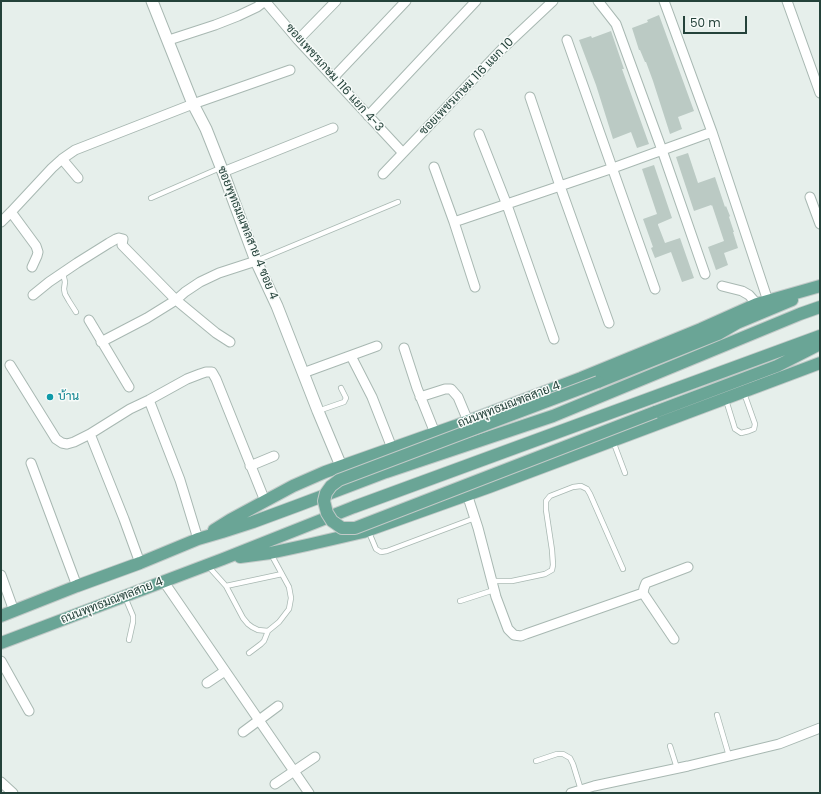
<!DOCTYPE html>
<meta charset="utf-8">
<style>
body{margin:0}
#map{position:relative;width:821px;height:794px;overflow:hidden;background:#e6efeb;font-family:Poppins,sans-serif}
canvas{display:block}
.frame{position:absolute;inset:0;border:2px solid #24423a;pointer-events:none}
.scale{position:absolute;left:683px;top:16px;width:64px;height:18px;box-sizing:border-box;border:2px solid #24423a;border-top:0;padding-left:5px;font-size:12px;line-height:14px;white-space:nowrap;color:#24423a;-webkit-text-stroke:3px #f7fbf9;paint-order:stroke}
</style>
<div id="map">
<canvas width="821" height="794"></canvas>
<div class="frame"></div>
<div class="scale">50 m</div>
</div>
<script>
const ctx = document.querySelector('canvas').getContext('2d');
ctx.lineJoin = 'round';
function fillPath(path, color) { ctx.fillStyle = color; ctx.fill(path, 'evenodd'); }
const shape = rows => new Path2D(rows.map(r => 'M' + r).join(''));
function trace(path, color, width, dash) { ctx.strokeStyle = color; ctx.lineWidth = width; ctx.lineCap = dash ? 'butt' : 'round'; ctx.setLineDash(dash || []); ctx.stroke(path); }
function drawText(font, color, halo, rows, align = 'center') {
  ctx.font = font + ' Poppins,Sarabun,sans-serif'; ctx.lineWidth = 3; ctx.setLineDash([]); ctx.textBaseline = 'middle'; ctx.strokeStyle = halo; ctx.fillStyle = color; for (const [text, x, y, turn = 0] of rows) {
    ctx.save(); ctx.translate(x, y); ctx.rotate((+turn || 0) * Math.PI / 180); ctx.textAlign = isNaN(turn) ? turn : align; if (halo) ctx.strokeText(text, 0, 0); ctx.fillText(text, 0, 0); ctx.restore();
  }
}
const building = shape([
 [659,15,694,111,678,117,682,129,670,134,653,81,646,62,645,62,640,50,639,50,632,28,648,22,647,20],
 [611,31,624,69,622,69,649,144,637,148,631,132,613,139,596,85,579,40,591,36,592,38],
 [688,153,698,183,715,177,725,207,726,206,730,216,729,217,734,232,733,232,738,248,724,253,728,265,716,270,708,247,724,241,712,205,711,206,711,205,694,211,676,157],
 [654,165,672,218,658,224,658,225,665,243,680,238,694,278,682,282,671,252,655,258,651,248,653,247,643,219,657,214,642,169]
]);
const service = shape([
 [151,198,220,168],
 [256,261,398,202],
 [63,273,65,282,64,289,65,294,69,301,76,312],
 [726,400,735,429,741,433,749,431,754,429,755,424,744,393],
 [318,411,344,402,346,398,341,388],
 [613,441,625,473],
 [368,530,376,549,381,552,387,551,475,518],
 [208,566,226,586,243,618,248,624,252,627,258,630,268,631],
 [492,581,512,581,545,574,552,570,553,565,552,550,546,510,546,501,550,496,573,487,581,486,587,489,590,494,623,569],
 [226,586,282,574],
 [125,597,133,616,133,622,129,640],
 [460,601,494,590],
 [249,653,261,644,264,641,268,631,279,622,289,609,291,598,289,587,271,554],
 [717,715,729,756],
 [670,746,677,768],
 [536,761,557,754,563,754,570,758,573,764,581,790]
]);
const minor = shape([
 [265,1,298,40,403,153],
 [598,1,616,24,662,150,705,274],
 [664,1,712,132,768,301],
 [787,1,820,93],
 [169,40,215,25,238,16,257,7,265,1],
 [298,40,336,1],
 [567,40,655,289],
 [333,78,406,1],
 [530,97,560,186,609,323],
 [368,116,476,1],
 [479,134,507,205,554,339],
 [62,159,78,178],
 [434,167,454,222,475,287],
 [223,172,333,128],
 [383,174,502,49,553,1],
 [810,197,820,224],
 [11,212,36,246,38,252,37,256,32,267],
 [1,222,11,212,52,168,62,159,75,150,193,104,290,70],
 [454,222,613,168,712,132],
 [722,286,742,291,749,295,757,304],
 [33,295,49,282,77,263,109,243,116,239,119,238,123,239,122,245,176,300,216,333,230,342],
 [89,320,129,387],
 [101,342,147,318,176,300,185,292,200,282,219,273,256,261],
 [404,348,417,388,435,433],
 [351,356,372,397,392,448],
 [10,365,56,439,62,443,67,444,74,442,90,434,124,519,140,563],
 [303,373,377,346],
 [420,397,445,389,451,389,458,397,468,421],
 [149,400,180,480,198,539],
 [90,434,130,409,149,400,187,379,200,374,206,372,212,372,216,379,265,501],
 [31,463,77,586],
 [250,466,274,456],
 [467,494,478,528,496,597,508,629,514,635,521,636,526,634,643,593,674,639],
 [1,575,14,611],
 [164,582,309,793],
 [643,593,644,588,646,583,688,567],
 [1,661,29,711],
 [207,683,225,671],
 [243,732,278,706],
 [1,782,13,793],
 [275,784,315,757],
 [571,793,594,786,688,766,779,744,820,728]
]);
const tertiary = shape([
 [152,1,193,104,206,129,223,172,256,261,277,306,318,411,341,466]
]);
const primary = shape([
 [598,382,718,334,737,323,792,300],
 [655,412,777,366,820,344],
 [214,530,230,520,293,486,325,472,455,426,581,378,701,329,757,304,820,286],
 [240,557,270,553,307,545,363,532,489,487,820,363],
 [1,616,77,586,140,563,198,539,222,532,253,522,299,505,386,472,553,416,800,314,820,307],
 [1,643,223,559,354,507,820,336]
]);
const primaryBridge = shape([
 [598,382,339,480,331,486,326,493,324,501,327,513,332,521,342,528,355,528,655,412]
]);
const markers = [
 [50,397,4,"#0f9aa8"]
];
const streetNames = [
 ["ซอยเพชรเกษม 116 แยก 4-3",334,78,48],
 ["ซอยเพชรเกษม 116 แยก 10",467,87,-46],
 ["ซอยพุทธมณฑลสาย 4 ซอย 4",247,233,68],
 ["ถนนพุทธมณฑลสาย 4",509,405,-21],
 ["ถนนพุทธมณฑลสาย 4",112,601,-21]
];
const cultureNames = [
 ["บ้าน",58,397]
];
fillPath(building, '#bbcac4');
trace(service, '#a8b8b2', 6);
trace(minor, '#a8b8b2', 11);
trace(tertiary, '#a8b8b2', 13);
trace(primary, '#c2cac8', 14);
trace(service, '#fff', 4.5);
trace(minor, '#fff', 9);
trace(tertiary, '#fff', 11);
trace(primary, '#6aa596', 12);
trace(primaryBridge, '#c2cac8', 14, []);
trace(primaryBridge, '#6aa596', 12);
for (const [x, y, r, color] of markers) { const dot = new Path2D(); dot.arc(x, y, r, 0, 2 * Math.PI); ctx.fillStyle = color; ctx.fill(dot); trace(dot, '#f7fbf9', 1.5); }
drawText('12px', '#24423a', '#f7fbf9', streetNames);
drawText('12px', '#0d838f', '#f7fbf9', cultureNames, 'left');
</script>
